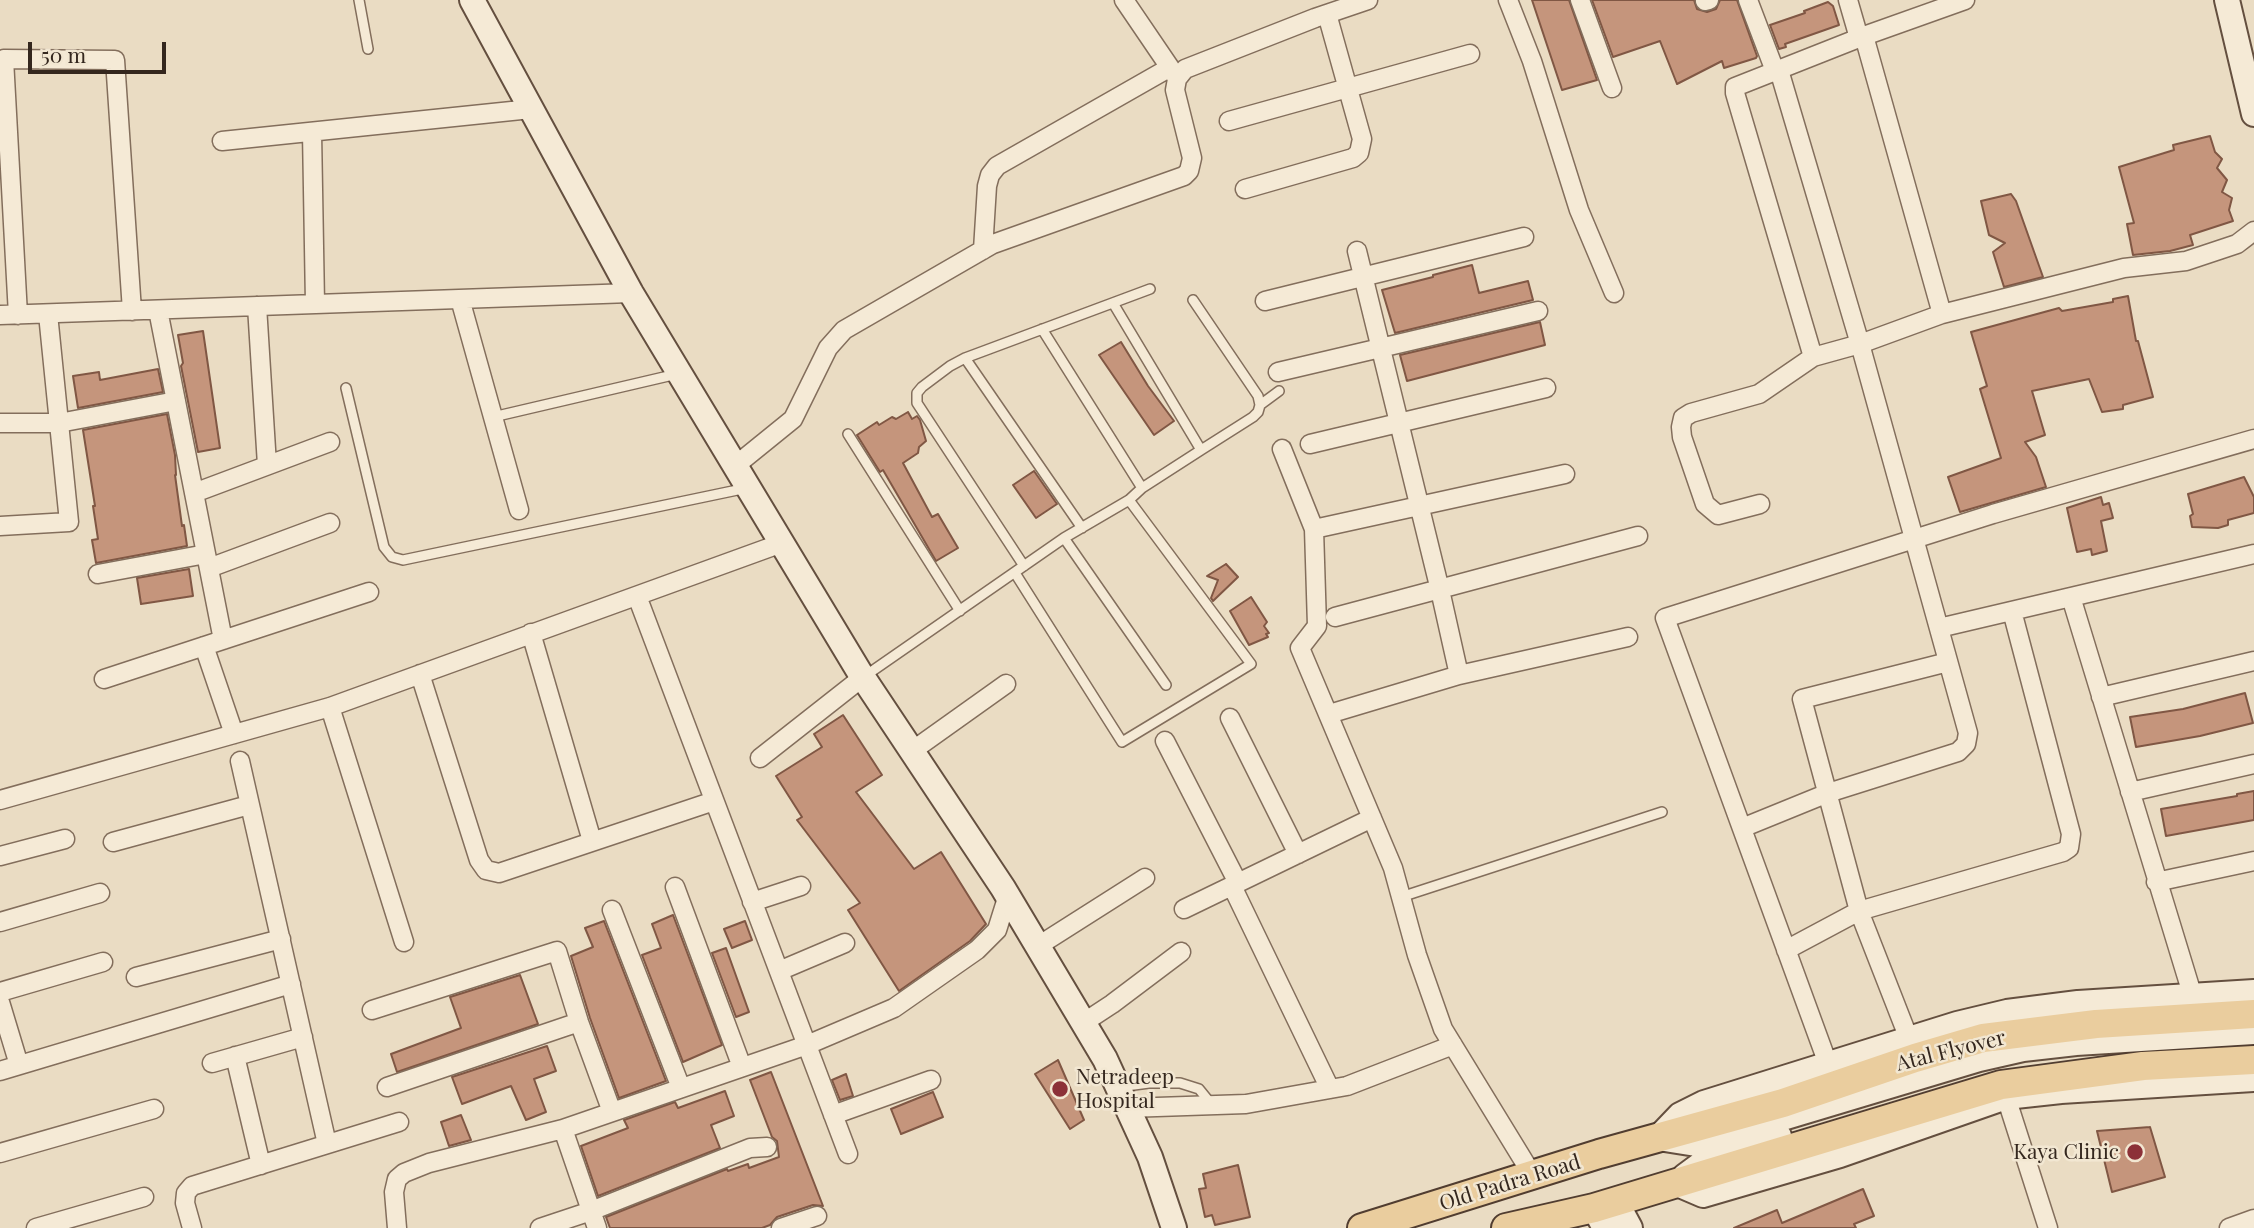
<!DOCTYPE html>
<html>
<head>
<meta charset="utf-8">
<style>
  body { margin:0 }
  #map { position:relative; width:2254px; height:1228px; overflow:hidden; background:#eadcc3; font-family:"Playfair Display",serif }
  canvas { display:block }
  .scale { position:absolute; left:28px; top:42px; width:138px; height:32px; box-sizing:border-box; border:4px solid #34271e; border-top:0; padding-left:9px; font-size:21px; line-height:24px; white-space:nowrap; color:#34271e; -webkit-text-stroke:5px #f2e7d2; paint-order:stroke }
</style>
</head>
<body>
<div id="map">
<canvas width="2254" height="1228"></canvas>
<div class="scale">50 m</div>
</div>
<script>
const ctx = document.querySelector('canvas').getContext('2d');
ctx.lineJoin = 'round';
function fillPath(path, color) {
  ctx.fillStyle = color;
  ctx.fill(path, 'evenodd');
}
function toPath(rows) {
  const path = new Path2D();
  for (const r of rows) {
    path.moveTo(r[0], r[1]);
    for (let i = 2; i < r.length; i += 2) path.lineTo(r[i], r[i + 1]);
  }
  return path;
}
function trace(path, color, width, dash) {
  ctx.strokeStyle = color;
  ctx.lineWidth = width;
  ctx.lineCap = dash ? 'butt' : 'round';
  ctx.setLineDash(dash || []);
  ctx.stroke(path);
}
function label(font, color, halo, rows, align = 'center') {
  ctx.font = font + ' "Playfair Display",serif';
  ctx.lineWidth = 5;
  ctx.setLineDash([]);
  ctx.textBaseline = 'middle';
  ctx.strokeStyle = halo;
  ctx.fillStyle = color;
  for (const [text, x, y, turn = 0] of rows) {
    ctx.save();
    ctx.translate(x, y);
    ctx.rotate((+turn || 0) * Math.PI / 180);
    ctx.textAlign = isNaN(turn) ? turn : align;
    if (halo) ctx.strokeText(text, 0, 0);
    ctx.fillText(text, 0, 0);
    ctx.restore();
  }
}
const building = toPath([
  [1532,0,1569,0,1597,80,1562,90,1532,0],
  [1592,0,1694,0,1697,9,1707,12,1716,9,1720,0,1737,0,1757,56,1756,58,1724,68,1722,61,1677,84,1660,41,1613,57,1592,0],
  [1828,2,1833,6,1839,25,1785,44,1786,47,1779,49,1770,25,1805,13,1804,11,1828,2],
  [2210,136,2215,152,2222,159,2217,168,2227,180,2222,192,2232,198,2229,210,2233,221,2190,235,2193,245,2170,251,2133,255,2127,224,2134,223,2119,167,2174,150,2173,145,2210,136],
  [2011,194,2016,201,2043,277,2004,287,1993,252,2005,243,1989,235,1981,201,2011,194],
  [1472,265,1479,293,1528,281,1533,300,1395,333,1382,290,1433,277,1433,275,1472,265],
  [2128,296,2136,341,2138,341,2153,397,2123,405,2123,409,2102,412,2089,379,2032,391,2045,435,2025,442,2036,457,2046,487,1960,512,1948,477,2001,458,1980,389,1987,386,1971,332,2059,308,2062,311,2113,302,2113,299,2128,296],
  [1540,322,1545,345,1407,381,1400,355,1540,322],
  [203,331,220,448,198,452,181,366,183,363,178,335,203,331],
  [1121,342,1148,386,1174,421,1154,435,1099,355,1121,342],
  [158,369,163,392,78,408,73,376,99,372,100,380,158,369],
  [908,412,912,419,917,416,920,420,926,441,919,447,918,453,903,463,932,517,938,514,958,548,936,561,883,470,880,472,857,435,877,422,879,425,892,417,896,419,908,412],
  [167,414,175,455,176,475,175,475,182,526,184,525,187,546,96,563,92,540,98,539,93,506,95,506,83,430,167,414],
  [1034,471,1057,504,1036,518,1013,485,1034,471],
  [2244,477,2254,497,2254,513,2228,520,2228,525,2218,528,2192,527,2190,516,2193,514,2188,494,2244,477],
  [2101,497,2103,505,2109,503,2113,518,2101,521,2107,551,2092,555,2091,549,2077,552,2067,508,2101,497],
  [1226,564,1238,577,1213,601,1211,598,1218,580,1207,576,1226,564],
  [189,569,193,596,141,604,137,578,189,569],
  [1251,597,1267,622,1264,626,1269,633,1266,634,1268,637,1249,645,1230,611,1251,597],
  [2245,693,2253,723,2200,736,2136,747,2130,717,2183,709,2245,693],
  [843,715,882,775,856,792,914,869,941,852,986,924,970,941,899,991,848,910,860,903,797,820,802,817,776,776,822,747,814,734,843,715],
  [2254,791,2254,820,2166,836,2161,809,2237,796,2237,794,2254,791],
  [673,915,722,1045,683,1062,642,955,661,948,652,924,673,915],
  [604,921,666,1081,619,1098,590,1018,571,956,593,947,585,928,604,921],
  [745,921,752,940,732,948,724,929,745,921],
  [726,948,749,1012,736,1017,712,953,726,948],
  [520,975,538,1024,397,1072,391,1054,461,1028,450,997,520,975],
  [547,1046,556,1071,534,1079,546,1112,526,1120,511,1086,462,1104,452,1077,547,1046],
  [1058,1060,1084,1120,1070,1129,1035,1074,1058,1060],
  [771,1072,823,1206,813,1205,777,1217,770,1225,762,1228,610,1228,606,1217,727,1169,728,1171,748,1164,749,1168,779,1157,777,1141,772,1137,750,1080,771,1072],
  [846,1074,853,1096,840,1100,832,1080,846,1074],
  [725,1091,734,1116,711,1125,720,1148,598,1196,581,1146,628,1128,624,1120,675,1102,678,1108,725,1091],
  [933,1092,943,1117,901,1134,891,1109,933,1092],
  [461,1115,471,1140,449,1146,441,1122,461,1115],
  [2150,1127,2165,1177,2112,1192,2097,1131,2150,1127],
  [1238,1165,1250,1217,1215,1225,1212,1215,1205,1217,1199,1189,1206,1188,1203,1174,1238,1165],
  [1863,1189,1874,1216,1854,1224,1856,1228,1734,1228,1777,1210,1782,1223,1863,1189]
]);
fillPath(building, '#c5957c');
trace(building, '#805744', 2);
const lane = toPath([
  [359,0,368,49],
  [1193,300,1258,396,1260,405,1258,412,1253,417,1201,450],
  [1042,329,1142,488],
  [965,358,1082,528],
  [346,388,384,547,392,557,403,560,747,488],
  [1260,405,1279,391],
  [493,417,677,374],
  [848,434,960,611],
  [1064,538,1166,685],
  [1024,566,917,403,917,393,922,387,950,366,965,358,1150,289],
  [1015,573,1122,742,1251,664,1129,500],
  [865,676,1064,538,1129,500,1142,488,1201,450,1113,303],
  [1401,897,1662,812],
  [1119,1087,1149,1083,1180,1083,1199,1089,1212,1105]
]);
const street = toPath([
  [1124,0,1175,75],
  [1508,0,1532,61,1579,210,1614,293],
  [1580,0,1612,88],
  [1748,0,1775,71],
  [1848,0,1859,38],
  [1965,0,1864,36,1735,87,1735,93,1813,357,1860,344,1942,314,2124,268,2186,261,2237,244,2254,231],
  [1705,1,1709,0],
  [1864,36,1942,314],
  [1229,121,1470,54],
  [312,132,315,304],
  [222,141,531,109],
  [1245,189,1353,158,1359,153,1362,139,1327,14],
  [983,250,987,186,990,175,997,166,1169,68],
  [460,299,519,510],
  [1265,301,1524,237],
  [257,306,267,465],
  [158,310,223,640],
  [0,315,631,293],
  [18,315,4,59,115,60,132,311],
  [1278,372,1538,311],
  [0,423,59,423,176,401],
  [1310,444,1546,388],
  [1282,449,1314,529,1317,626,1300,648,1393,868,1417,955,1443,1029,1533,1176],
  [735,466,793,419,828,348,844,330,993,244,1184,176,1189,171,1192,158,1175,90,1177,79,1185,69,1315,18,1368,0],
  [194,493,330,442],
  [1760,504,1718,515,1705,504,1682,437,1681,427,1683,418,1691,413,1759,394,1813,357],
  [0,526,69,522,48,314],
  [1314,529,1565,474],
  [209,568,330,523],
  [98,574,206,554],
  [637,596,848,1154],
  [1335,617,1638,536],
  [1939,628,2071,597],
  [531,633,592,841],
  [204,646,234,734],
  [420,674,479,860,486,870,499,873,714,801],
  [1459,675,1628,637],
  [104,679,369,592],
  [2101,697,2254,661],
  [330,707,404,942],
  [1329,714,1459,675,1440,590,1357,251],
  [1230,718,1298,854],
  [1165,741,1238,883],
  [912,751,1006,684],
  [760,758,863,677],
  [240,761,327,1144],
  [2130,792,2254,764],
  [0,800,330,707,782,543],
  [1742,828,1828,793,1958,752,1966,744,1968,733,1860,344,1779,70],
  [113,842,249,805],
  [0,856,65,839],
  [2156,882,2254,861],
  [1232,886,1330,1089],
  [675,887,742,1067],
  [752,902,801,886],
  [1184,909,1372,818],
  [612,910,681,1088],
  [0,922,100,893],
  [1038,946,1145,878],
  [1786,950,1859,911,2063,852,2069,848,2071,834,2012,611],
  [779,971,845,943],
  [136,977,281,939],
  [0,992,103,962],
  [2193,997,2071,597,2254,554],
  [0,1002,19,1065],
  [372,1010,557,951,579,1022,612,1112],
  [1083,1023,1112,1004,1181,952],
  [1909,1039,1859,911,1802,699,1948,662],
  [235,1056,261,1165],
  [212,1063,303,1037],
  [1828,1064,1665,618,1993,514,2254,439],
  [0,1071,291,984],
  [387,1087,579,1022],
  [2006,1097,2048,1228],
  [1127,1108,1246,1104,1330,1089,1347,1086,1453,1045],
  [833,1115,931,1080],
  [0,1153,154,1109],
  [36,1228,144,1197],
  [192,1228,185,1203,186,1193,192,1186,399,1122],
  [397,1228,394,1192,397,1179,404,1173,429,1163,563,1129],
  [540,1228,591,1211,750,1148,767,1147],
  [597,1228,563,1129,807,1045,894,1008,977,950,997,930,1008,895],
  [781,1228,817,1216],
  [2229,1228,2254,1219]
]);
const secondary = toPath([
  [472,0,631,293,860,673,1003,888,1105,1059,1150,1157,1174,1228],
  [2227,0,2254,114],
  [1658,1138,1680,1115,1704,1103,1957,1024,2007,1012,2078,1003,2254,992],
  [1658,1138,1696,1144,1979,1059,2023,1049,2076,1043,2254,1032],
  [1685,1176,1708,1159,1779,1136],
  [1675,1183,1703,1195,1840,1155,2006,1097,2061,1091,2254,1079],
  [1616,1202,1630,1228],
  [1594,1208,1605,1228]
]);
const primary = toPath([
  [1362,1228,1599,1154,1783,1103,1915,1058,1983,1038,2096,1024,2254,1014],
  [1506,1228,1594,1208,2001,1085,2143,1066,2254,1060]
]);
trace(lane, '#836e5c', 12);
trace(street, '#836e5c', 21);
trace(secondary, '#644f3f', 28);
trace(primary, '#513d30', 32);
trace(lane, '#f5ead6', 9);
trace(street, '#f5ead6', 18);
trace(secondary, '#f5ead6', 24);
trace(primary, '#eacd9e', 28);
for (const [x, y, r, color] of [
  [1060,1089,9,"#8c3138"],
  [2135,1152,9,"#8c3138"]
]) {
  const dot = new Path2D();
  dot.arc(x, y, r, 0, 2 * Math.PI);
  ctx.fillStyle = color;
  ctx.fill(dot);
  trace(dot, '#f2e7d2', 2.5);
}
label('21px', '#34271e', '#f2e7d2', [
  ["Atal Flyover",1951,1051,-14],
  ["Old Padra Road",1510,1183,-17]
]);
label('21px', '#34271e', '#f2e7d2', [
  ["Netradeep",1076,1077],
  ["Hospital",1076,1101],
  ["Kaya Clinic",2119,1152,"right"]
], 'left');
</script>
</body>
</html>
